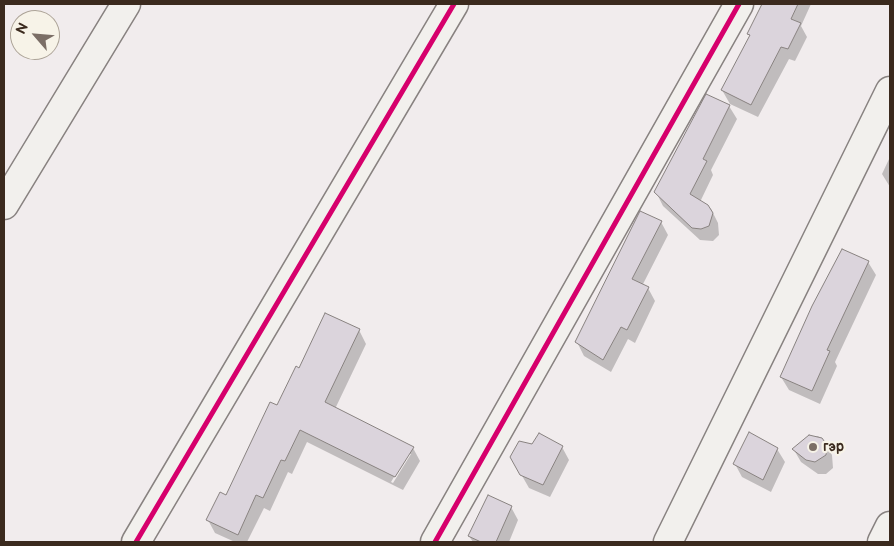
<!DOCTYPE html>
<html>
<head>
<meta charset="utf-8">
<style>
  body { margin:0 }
  #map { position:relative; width:894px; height:546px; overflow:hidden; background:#f1eced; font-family:"Balsamiq Sans",sans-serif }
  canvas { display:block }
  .frame { position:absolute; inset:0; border:5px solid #3b2a1e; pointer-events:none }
  .north { position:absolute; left:10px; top:10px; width:50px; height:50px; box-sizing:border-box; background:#f7f3e8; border:1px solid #aca397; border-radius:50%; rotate:297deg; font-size:14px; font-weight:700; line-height:20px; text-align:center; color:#3b2a1e }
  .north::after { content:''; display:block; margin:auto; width:18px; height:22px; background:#7b6e66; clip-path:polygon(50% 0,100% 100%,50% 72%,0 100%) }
</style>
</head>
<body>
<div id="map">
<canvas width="894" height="546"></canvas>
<div class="frame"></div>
<div class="north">N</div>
</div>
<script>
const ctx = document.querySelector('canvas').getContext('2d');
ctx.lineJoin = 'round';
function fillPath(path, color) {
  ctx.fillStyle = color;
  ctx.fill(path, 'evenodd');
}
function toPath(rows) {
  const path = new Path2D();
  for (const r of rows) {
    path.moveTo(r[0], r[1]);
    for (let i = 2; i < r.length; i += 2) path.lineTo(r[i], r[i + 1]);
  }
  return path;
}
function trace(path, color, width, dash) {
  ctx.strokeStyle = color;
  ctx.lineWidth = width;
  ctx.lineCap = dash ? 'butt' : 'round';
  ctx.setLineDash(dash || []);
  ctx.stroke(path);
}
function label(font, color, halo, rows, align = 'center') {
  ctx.font = font + ' "Balsamiq Sans",sans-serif';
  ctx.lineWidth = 4.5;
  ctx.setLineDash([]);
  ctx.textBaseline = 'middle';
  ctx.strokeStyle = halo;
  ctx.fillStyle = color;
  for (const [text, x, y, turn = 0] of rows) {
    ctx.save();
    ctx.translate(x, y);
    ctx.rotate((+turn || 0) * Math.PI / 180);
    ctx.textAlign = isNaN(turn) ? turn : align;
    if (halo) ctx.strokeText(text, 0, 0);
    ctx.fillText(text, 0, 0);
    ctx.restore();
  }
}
fillPath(toPath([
  [763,4,811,4,801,26,807,37,795,61,789,59,758,117,730,104,722,90,751,38,749,34],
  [729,106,737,119,711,170,713,175,700,202,711,209,718,223,719,235,713,241,700,240,663,206,656,192],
  [890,157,890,187,882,174],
  [661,222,668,235,642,286,648,288,655,301,635,343,628,339,611,372,584,356,577,342],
  [868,262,876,275,835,362,837,366,820,404,789,390,781,377],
  [359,330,366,344,335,409,413,448,420,461,403,490,307,442,292,474,288,472,270,511,264,508,247,542,235,542,215,533,208,520,226,496,300,370],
  [408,454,411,454,393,483,391,482],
  [818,436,824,442,832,455,833,468,826,474,818,474,801,462,794,450,806,438],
  [532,446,562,447,569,460,550,497,529,488,521,474],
  [777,449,785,462,771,492,742,477,735,464],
  [511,507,518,520,509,542,473,542,469,536]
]), '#0003');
const building = toPath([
  [762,4,798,4,791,19,801,23,788,49,781,47,751,105,721,90,750,35,747,34,762,4],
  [706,94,730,105,703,159,707,161,690,194,708,205,713,213,709,226,701,229,692,228,654,192,706,94],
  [640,211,662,221,632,279,649,287,627,330,621,327,603,360,575,342,640,211],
  [842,249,869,261,827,350,830,351,812,391,780,377,812,306,842,249],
  [325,313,360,329,325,402,414,447,395,477,300,430,285,461,281,460,263,498,256,495,238,535,206,520,220,492,226,495,270,402,277,405,296,366,299,368,325,313],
  [749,432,778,448,763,480,733,464,749,432],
  [539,433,563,446,543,485,520,475,510,457,519,441,532,444,539,433],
  [809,435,822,438,827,445,826,455,815,462,806,460,792,449,809,435],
  [488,495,512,506,496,542,481,542,468,536,488,495]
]);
fillPath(building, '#dbd4dc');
trace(building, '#888280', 1);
const minor = toPath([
  [4,205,126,4],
  [136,542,454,4],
  [435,542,739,4],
  [668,542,890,91],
  [882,542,890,526]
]);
trace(minor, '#888280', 31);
trace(minor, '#f2f0ed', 28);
trace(toPath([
  [136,542,454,4],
  [435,542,739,4]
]), '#d6006c', 5);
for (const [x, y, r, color] of [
  [813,447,5,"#7b6e66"]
]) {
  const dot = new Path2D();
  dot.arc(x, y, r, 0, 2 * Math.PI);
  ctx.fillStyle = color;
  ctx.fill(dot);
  trace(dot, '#f7f3e8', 2);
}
label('bold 14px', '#3b2a1e', '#f7f3e8', [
  ["гэр",823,447]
], 'left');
</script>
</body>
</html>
